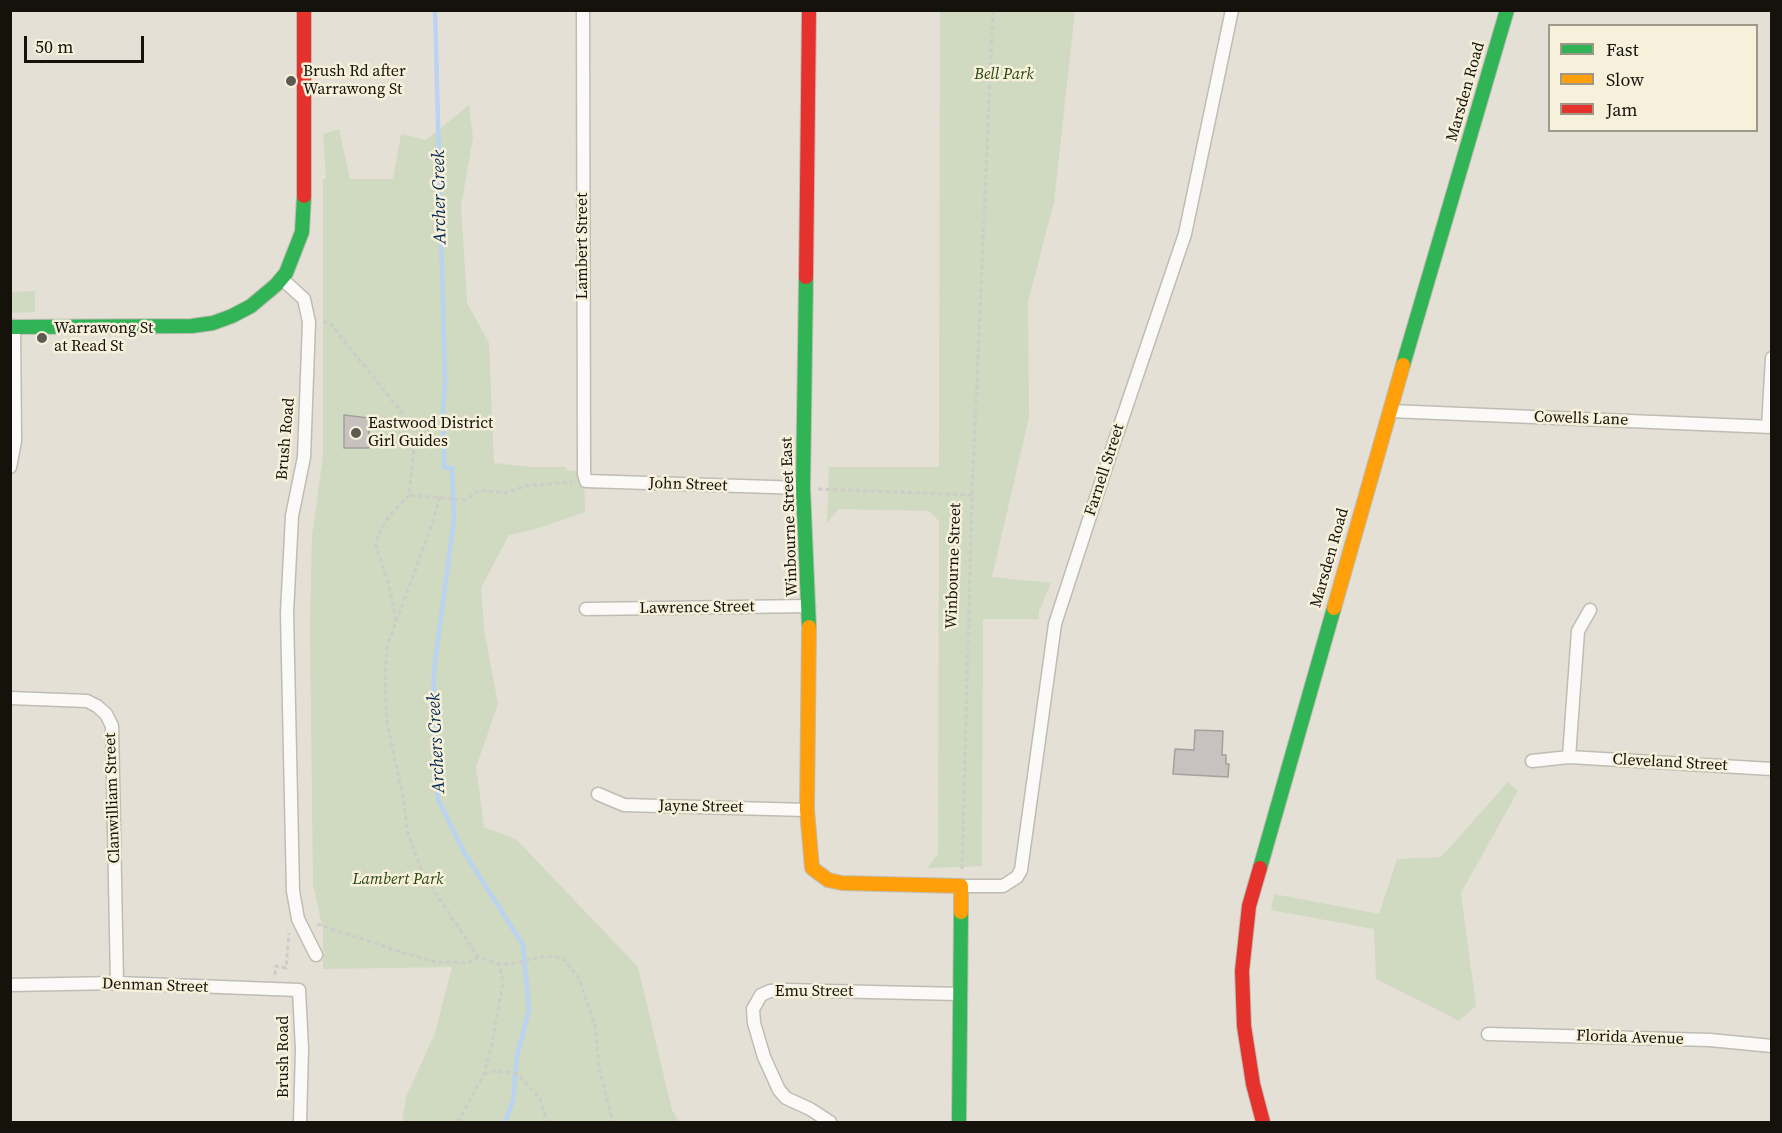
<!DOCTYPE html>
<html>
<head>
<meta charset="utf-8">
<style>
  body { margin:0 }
  #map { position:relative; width:1782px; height:1133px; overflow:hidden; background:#e4e0d5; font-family:"Source Serif 4",serif }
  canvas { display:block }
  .frame { position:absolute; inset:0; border:12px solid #15120b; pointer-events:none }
  .legend { position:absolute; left:1548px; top:24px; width:210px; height:108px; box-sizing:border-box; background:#f7f1dc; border:2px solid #9d9888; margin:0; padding:8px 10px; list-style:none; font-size:18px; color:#15120b }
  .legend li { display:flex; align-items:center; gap:12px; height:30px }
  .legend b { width:30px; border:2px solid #9d9888 }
  .scale { position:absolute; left:24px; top:36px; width:120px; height:27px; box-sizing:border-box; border:3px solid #15120b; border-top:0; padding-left:8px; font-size:18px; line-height:21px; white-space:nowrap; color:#15120b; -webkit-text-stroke:4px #f7f1dc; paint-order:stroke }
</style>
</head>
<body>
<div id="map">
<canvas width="1782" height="1133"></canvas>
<div class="frame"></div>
<ul class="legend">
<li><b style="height:8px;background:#30b455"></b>Fast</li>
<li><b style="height:8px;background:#ff9f0a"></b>Slow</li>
<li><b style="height:8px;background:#e5322d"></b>Jam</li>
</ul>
<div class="scale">50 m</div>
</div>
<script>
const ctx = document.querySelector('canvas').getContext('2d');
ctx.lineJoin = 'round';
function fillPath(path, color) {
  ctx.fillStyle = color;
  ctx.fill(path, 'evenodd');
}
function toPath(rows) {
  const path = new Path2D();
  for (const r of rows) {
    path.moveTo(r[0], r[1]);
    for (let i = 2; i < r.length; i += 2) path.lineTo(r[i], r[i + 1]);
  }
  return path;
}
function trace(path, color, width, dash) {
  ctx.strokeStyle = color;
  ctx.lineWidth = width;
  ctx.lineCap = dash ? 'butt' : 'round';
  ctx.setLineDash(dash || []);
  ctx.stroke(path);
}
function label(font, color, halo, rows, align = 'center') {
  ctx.font = font + ' "Source Serif 4",serif';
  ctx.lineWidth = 5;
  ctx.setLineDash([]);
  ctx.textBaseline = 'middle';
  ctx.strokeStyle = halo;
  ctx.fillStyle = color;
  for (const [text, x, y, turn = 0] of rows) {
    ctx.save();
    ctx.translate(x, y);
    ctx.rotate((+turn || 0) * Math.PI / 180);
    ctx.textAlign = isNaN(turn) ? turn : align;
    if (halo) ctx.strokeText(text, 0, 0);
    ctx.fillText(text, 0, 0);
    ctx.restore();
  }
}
fillPath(toPath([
  [940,11,1075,11,1054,202,1028,302,1029,417,992,577,1051,583,1039,611,1039,619,983,619,982,866,927,868,938,854,939,521,929,511,839,509,827,523,829,467,939,467],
  [469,105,473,138,461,206,467,303,489,343,494,463,530,467,566,467,566,470,584,472,585,512,536,529,509,535,481,588,484,629,498,704,476,767,484,827,517,840,638,967,672,1110,679,1122,402,1122,406,1097,435,1033,452,967,323,969,323,930,313,884,310,628,312,536,323,456,323,179,326,179,323,134,339,129,350,179,393,179,401,134,426,140],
  [35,291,35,312,11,313,11,292],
  [1508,782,1518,791,1461,893,1476,1006,1459,1021,1376,979,1374,929,1271,910,1274,894,1379,914,1397,859,1441,857]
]), '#cfdac0');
trace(toPath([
  [435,10,445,383,443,408,444,467,452,468,454,519,434,669,433,729,438,799,464,852,523,945,529,1010,517,1056,513,1101,505,1122]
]), '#bad3f0', 4.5);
const building = toPath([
  [344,415,369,418,369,448,344,448,344,415],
  [1195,730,1223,731,1222,755,1226,755,1226,764,1229,764,1228,777,1173,774,1175,749,1194,750,1195,730]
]);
fillPath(building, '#c7c2c0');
trace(building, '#a4a09d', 1.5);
const street = toPath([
  [583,10,584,474,586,481,803,488],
  [282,279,304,299,309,322,304,457,292,516,287,613,293,891,298,919,316,955],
  [1390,411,1772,427],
  [1768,427,1772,358],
  [10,467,15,441,14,326],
  [586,609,809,606],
  [1590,610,1578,631,1569,757,1772,769],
  [10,698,87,701,97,706,106,714,112,726,117,983],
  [1532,761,1569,757],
  [598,794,624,805,807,810],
  [961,886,1003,886,1017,877,1021,870,1055,624,1111,452,1185,234,1232,10],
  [10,985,117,983,299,990,302,1049,300,1122],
  [1488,1034,1710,1040,1772,1046],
  [830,1122,810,1109,786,1098,779,1090,764,1057,754,1023,753,1009,761,995,770,991,783,990,959,994]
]);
const fast = toPath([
  [806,277,803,488,809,627],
  [10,327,192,326,213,323,232,316,251,306,276,285,286,273,302,232,304,196],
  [1403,365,1507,10],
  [1260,868,1334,608],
  [959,1122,961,912]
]);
const slow = toPath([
  [1334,608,1403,365],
  [809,627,807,810,812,868,828,880,842,883,961,886,961,912]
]);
const jam = toPath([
  [304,10,304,196],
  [806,277,809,10],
  [1260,868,1249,906,1242,971,1244,1026,1253,1084,1263,1122]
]);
trace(street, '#bfbcb3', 15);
trace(fast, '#bfbcb3', 16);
trace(slow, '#bfbcb3', 16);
trace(jam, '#bfbcb3', 16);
trace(toPath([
  [323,322,329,322,416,430,409,495,389,516,378,534,376,547,389,585,396,621],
  [818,489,972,495],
  [410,495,466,500,479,490,504,493,526,486,572,482],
  [440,497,429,533,387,646,385,680,387,723,404,802,407,831,423,874,478,957,499,964,512,964,544,956,563,958,579,978,595,1026,599,1067,613,1122],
  [962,869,972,495,993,10],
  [317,924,407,954,436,962,468,963,478,957],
  [275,975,276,966,286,968,289,933],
  [484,1074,494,1071,517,1073,540,1099,547,1122],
  [458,1122,484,1074,492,1044,503,982,499,964]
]), '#ceccc9', 3, [4.5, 3]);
trace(street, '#fbfaf9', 12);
trace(fast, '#30b455', 14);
trace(slow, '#ff9f0a', 14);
trace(jam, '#e5322d', 14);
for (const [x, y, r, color] of [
  [291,81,6,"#5d5a52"],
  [42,338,6,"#5d5a52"],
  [356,433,6,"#5d5a52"]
]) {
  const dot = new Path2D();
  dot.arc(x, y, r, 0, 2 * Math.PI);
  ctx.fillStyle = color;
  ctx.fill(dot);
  trace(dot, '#f7f1dc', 2);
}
label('16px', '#15120b', '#f7f1dc', [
  ["Brush Rd after",303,72],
  ["Warrawong St",303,90],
  ["Warrawong St",54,329],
  ["at Read St",54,347],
  ["Eastwood District",368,424],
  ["Girl Guides",368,442]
], 'left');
label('italic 16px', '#27440e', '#f7f1dc', [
  ["Bell Park",1004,75],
  ["Lambert Park",398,880]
]);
label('16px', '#15120b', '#f7f1dc', [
  ["Marsden Road",1466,92,-74],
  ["Lambert Street",583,246,-90],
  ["Cowells Lane",1581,419,2],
  ["Brush Road",286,439,-85],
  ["Farnell Street",1105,470,-72],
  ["John Street",688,485,2],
  ["Winbourne Street East",790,517,-92],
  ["Marsden Road",1330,558,-74],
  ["Winbourne Street",954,566,-88],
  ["Lawrence Street",697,608,-1],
  ["Cleveland Street",1670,763,3],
  ["Clanwilliam Street",113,798,-92],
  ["Jayne Street",701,807,1],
  ["Denman Street",155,986,2],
  ["Emu Street",814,992],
  ["Florida Avenue",1630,1038,2],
  ["Brush Road",284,1057,-90]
]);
label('italic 18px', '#042953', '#f7f1dc', [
  ["Archer Creek",440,197,-91],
  ["Archers Creek",437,743,-93]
]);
</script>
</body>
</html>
